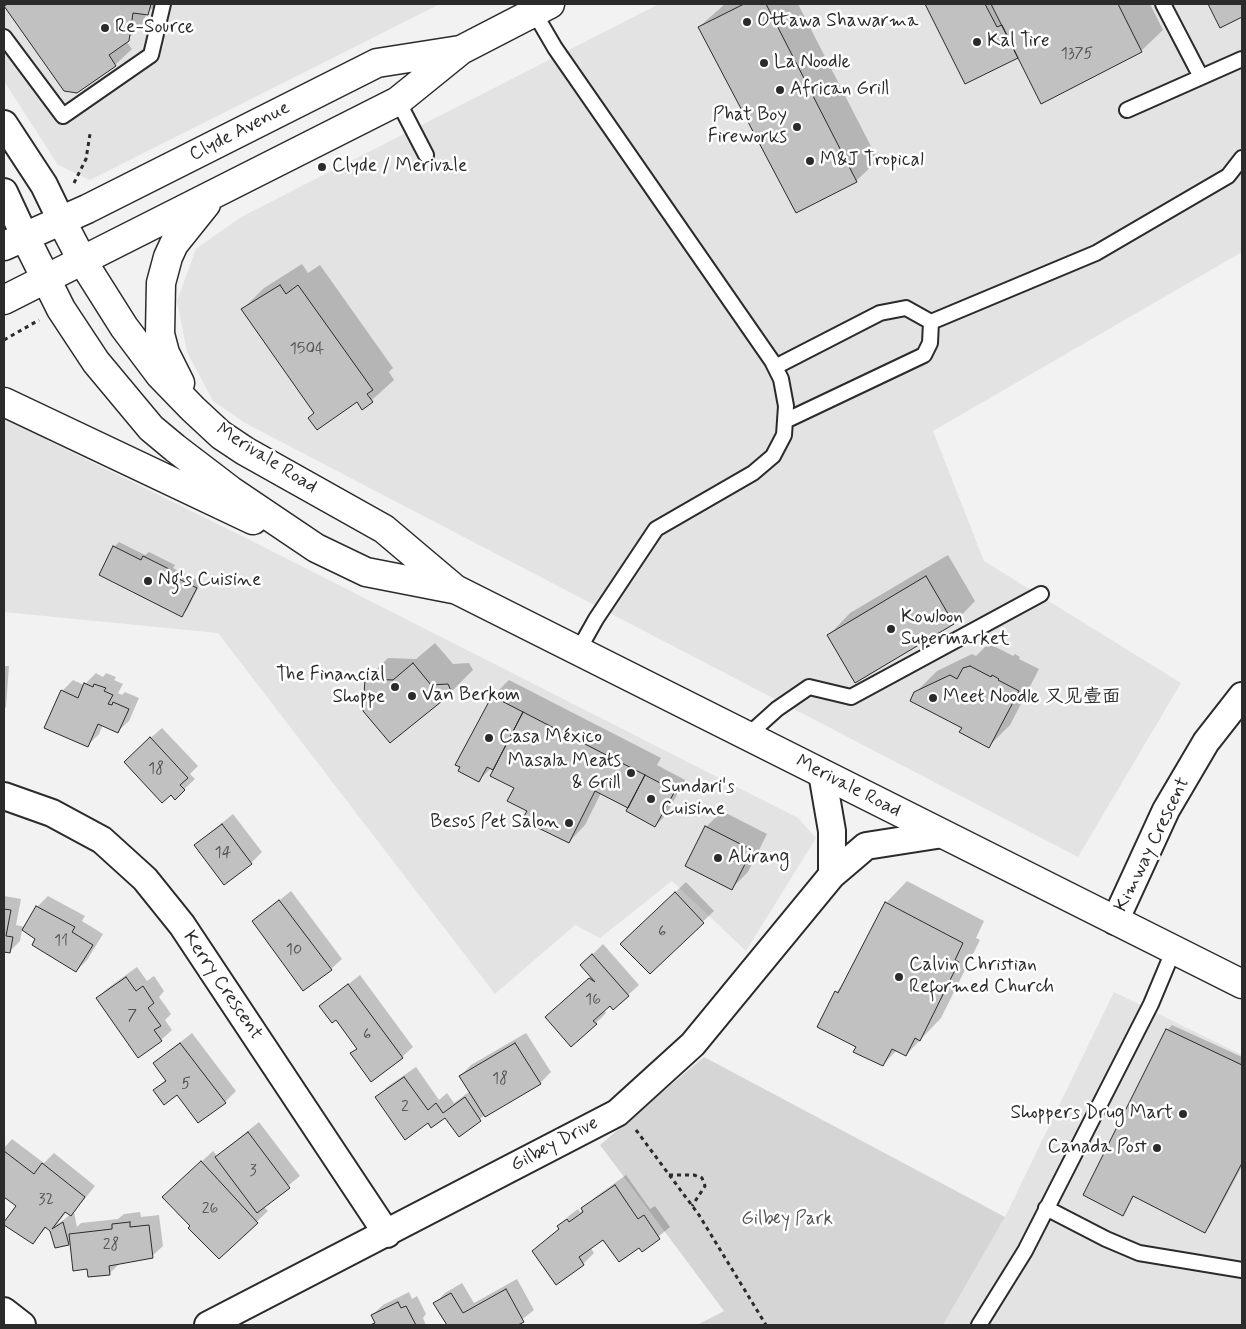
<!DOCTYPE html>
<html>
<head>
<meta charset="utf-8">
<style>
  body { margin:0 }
  #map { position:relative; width:1246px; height:1329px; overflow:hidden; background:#f2f2f2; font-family:Mynerve,sans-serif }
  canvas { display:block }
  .frame { position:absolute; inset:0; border:5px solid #2b2b2b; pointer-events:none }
</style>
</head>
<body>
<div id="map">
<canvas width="1246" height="1329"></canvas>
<div class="frame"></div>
</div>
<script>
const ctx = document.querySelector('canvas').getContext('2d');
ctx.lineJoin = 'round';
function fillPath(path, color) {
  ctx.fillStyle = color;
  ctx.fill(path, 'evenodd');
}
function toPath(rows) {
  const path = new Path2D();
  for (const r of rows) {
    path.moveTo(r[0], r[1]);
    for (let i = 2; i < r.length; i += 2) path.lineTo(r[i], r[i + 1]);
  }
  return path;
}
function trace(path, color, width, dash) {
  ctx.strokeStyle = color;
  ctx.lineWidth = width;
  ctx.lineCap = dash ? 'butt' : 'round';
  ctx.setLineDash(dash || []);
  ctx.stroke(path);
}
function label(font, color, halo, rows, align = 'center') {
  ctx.font = font + ' Mynerve,"LXGW WenKai TC",sans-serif';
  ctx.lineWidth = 5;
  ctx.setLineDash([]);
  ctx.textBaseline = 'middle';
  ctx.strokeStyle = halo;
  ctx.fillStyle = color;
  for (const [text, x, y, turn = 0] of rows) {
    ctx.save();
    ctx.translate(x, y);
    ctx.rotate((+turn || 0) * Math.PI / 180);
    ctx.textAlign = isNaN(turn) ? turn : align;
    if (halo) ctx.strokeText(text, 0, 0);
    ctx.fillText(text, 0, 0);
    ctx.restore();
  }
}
fillPath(toPath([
  [4,4,440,4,90,180,58,165,4,81],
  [659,4,1242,4,1242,252,933,431,984,561,1181,683,1078,857,245,423,213,401,187,352,177,301,196,249,241,217],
  [4,419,246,538,798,818,816,838,746,951,672,881,600,938,575,925,495,994,218,633,4,612],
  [1114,992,1242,1055,1242,1325,943,1325,1005,1217]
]), '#e3e3e3');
fillPath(toPath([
  [704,1057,1005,1217,943,1325,697,1325,724,1311,600,1145]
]), '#d5d5d5');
fillPath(toPath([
  [8,4,158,4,146,13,144,23,126,41,132,49,115,65,6,7],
  [725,4,798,4,878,160,856,181,699,27],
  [926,4,1150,4,1163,30,1141,51,1018,56,966,83],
  [302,264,308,273,320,265,393,368,389,372,394,380,363,408,357,400,315,412,242,310,264,288],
  [119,542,145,555,149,552,175,565,173,568,201,582,187,610,182,615,114,547],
  [948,555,975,601,954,623,855,681,829,635,850,613],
  [435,643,453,664,469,663,473,670,451,692,366,680,388,658,416,659],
  [992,645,1013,656,1015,654,1020,657,1019,659,1039,669,1010,725,989,746,915,693,937,671,972,654,976,656,985,647],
  [4,666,9,666,6,707,4,709],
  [96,673,103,677,106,673,116,677,114,680,123,684,118,693,122,695,125,692,139,698,129,721,118,731,103,725,99,734,88,745,62,691,73,680,84,685],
  [509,680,661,758,657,765,685,780,666,815,655,826,629,807,601,793,585,825,569,842,528,810,516,788,495,770,491,768,479,780,493,696],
  [162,728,198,766,190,774,195,779,175,798,136,751],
  [722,811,767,834,748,872,732,888,706,827],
  [233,814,262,852,251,863,195,845],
  [907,881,984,921,976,938,980,940,941,1018,906,1055,897,1050,883,1065,858,1046,836,992,844,984,886,903],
  [686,882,714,911,650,972,633,933],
  [291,891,342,959,331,969,254,921],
  [4,896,21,899,16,925,25,927,37,907,48,896,85,916,82,921,103,934,87,960,76,971,37,938,22,930,20,941,9,952,4,951],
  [603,944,639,985,628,995,604,1010,606,1013,596,1023,558,1006,592,976,582,965],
  [137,967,147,981,154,976,164,991,159,997,171,1014,165,1020,172,1030,161,1040,97,998,108,988],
  [360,975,413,1047,402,1057,352,1053,358,1048,336,1019,321,1006],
  [1172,1025,1242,1057,1242,1166,1210,1226,1205,1231,1134,1196,1123,1214,1167,1030],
  [192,1033,236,1091,225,1102,155,1090,166,1079,154,1063],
  [526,1033,551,1072,540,1083,485,1115,459,1135,446,1116,428,1121,377,1098,387,1087,416,1067,439,1100,447,1093,454,1103,470,1091,460,1076,471,1065],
  [259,1122,300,1176,263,1206,268,1211,219,1257,192,1226,175,1186,213,1151,217,1156],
  [12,1139,44,1163,54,1153,95,1186,74,1212,77,1227,81,1223,118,1219,124,1214,140,1212,141,1217,159,1215,163,1246,152,1256,121,1262,110,1273,89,1276,88,1268,71,1241,68,1244,47,1227,32,1243,4,1224,18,1205,4,1194,4,1148],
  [67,1211,71,1214,58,1224,58,1223],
  [626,1175,650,1209,655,1206,670,1227,642,1250,640,1247,604,1238,590,1247,594,1253,583,1264,556,1283,534,1251,560,1228,559,1226,570,1215,578,1209,580,1212,584,1210,594,1198],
  [517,1279,534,1310,515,1325,448,1325,435,1304,445,1293,462,1283,474,1303],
  [409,1292,412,1299,417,1296,426,1314,423,1318,426,1325,372,1325,375,1322,372,1315,383,1305]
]), '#0003');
const building = toPath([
  [8,4,151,4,148,15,133,13,129,41,109,55,116,66,77,93,64,91,4,6,8,4],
  [744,4,766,4,857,182,796,213,698,27,744,4],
  [925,4,985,4,997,27,1002,25,1018,58,965,84,925,4],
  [991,4,1118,4,1142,52,1041,104,991,4],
  [1208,4,1242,4,1242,17,1220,28,1208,4],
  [280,285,286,294,298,285,373,390,367,394,373,402,362,410,357,402,317,430,308,418,314,413,241,309,280,285],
  [113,546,141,560,143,556,171,570,169,574,197,588,182,617,99,575,113,546],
  [926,576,954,624,855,683,827,635,926,576],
  [413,663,431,685,448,684,452,693,390,743,363,711,365,679,393,680,413,663],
  [970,666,991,677,992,675,999,679,998,680,1019,691,989,748,959,732,962,728,910,701,914,692,950,675,957,679,963,668,970,666],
  [84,683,93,687,94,684,106,688,104,691,113,695,108,704,112,705,113,702,129,709,118,733,98,724,88,747,44,728,61,690,78,698,84,683],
  [492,696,523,712,493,770,487,767,479,782,458,771,460,767,455,765,492,696],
  [523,712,645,775,628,808,595,791,569,843,522,820,527,811,507,801,514,788,490,776,523,712],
  [150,737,188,778,180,785,185,790,175,800,171,795,162,803,124,762,150,737],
  [645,775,675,791,655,827,626,811,645,775],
  [222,824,252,864,224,885,194,845,222,824],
  [705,826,752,850,732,890,685,866,705,826],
  [675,892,704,923,650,974,620,944,675,892],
  [279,900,332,970,303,991,252,921,279,900],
  [885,902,963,943,955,960,959,962,920,1041,915,1038,906,1056,892,1049,883,1066,853,1052,856,1047,817,1027,835,991,838,993,885,902],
  [36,906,75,927,72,932,93,945,76,972,32,945,35,939,22,930,36,906],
  [4,909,11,910,6,936,13,937,10,953,4,952,4,909],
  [592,954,629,996,613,1010,610,1006,593,1021,597,1024,571,1047,545,1017,589,978,595,982,580,965,592,954],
  [126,977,136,991,143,986,154,1003,148,1008,161,1026,154,1030,162,1041,138,1058,96,998,126,977],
  [348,984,403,1058,371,1082,350,1053,357,1049,336,1020,332,1023,319,1006,348,984],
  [1166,1029,1242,1065,1242,1163,1205,1233,1133,1196,1123,1216,1083,1195,1166,1029],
  [180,1043,226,1103,198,1123,177,1095,164,1105,153,1090,166,1081,153,1063,180,1043],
  [515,1043,541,1084,485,1117,459,1076,515,1043],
  [404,1077,428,1110,436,1103,443,1113,465,1097,481,1121,459,1137,445,1118,431,1128,428,1123,405,1140,375,1097,404,1077],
  [248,1132,290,1188,257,1213,215,1157,248,1132],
  [4,1151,34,1174,42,1163,85,1197,71,1216,65,1212,52,1229,63,1222,69,1245,55,1248,50,1231,45,1227,33,1244,4,1225,4,1222,16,1206,4,1197,4,1151],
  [201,1161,258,1223,219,1259,188,1228,190,1226,162,1197,201,1161],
  [615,1185,638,1219,644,1215,660,1239,642,1252,639,1248,619,1262,603,1240,579,1257,584,1265,556,1285,532,1251,559,1229,557,1226,567,1219,569,1222,583,1212,581,1208,615,1185],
  [130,1222,130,1227,149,1225,153,1258,109,1266,110,1275,88,1277,87,1269,73,1271,69,1234,112,1229,112,1224,130,1222],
  [506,1289,524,1322,518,1325,447,1325,433,1303,451,1293,463,1313,506,1289],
  [398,1302,401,1308,406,1306,416,1325,370,1325,375,1323,371,1315,398,1302]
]);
fillPath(building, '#c1c1c1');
trace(building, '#2b2b2b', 1);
const lane = toPath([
  [1163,4,1201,77],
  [534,12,555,48,772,361,781,379,786,406,784,435,773,456,753,473,656,529,596,619,578,651],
  [4,37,63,116,151,55,163,4],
  [398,101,426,155],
  [1127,110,1242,59],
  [775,367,880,313,906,308,931,322,1096,253,1228,176,1242,158],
  [785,421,924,355,930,343,931,322],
  [747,736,777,709,809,687,851,697,1041,594],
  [1046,1208,1106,1239,1139,1253,1242,1270],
  [979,1325,1025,1251,1151,1004,1174,949]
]);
const street = toPath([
  [4,124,44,185,61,220],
  [4,192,25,237],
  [822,773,832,831,832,875],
  [4,796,52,813,102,840,145,879,182,925,387,1234],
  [1115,921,1166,810,1206,742,1242,696],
  [4,1311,22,1325],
  [208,1325,617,1113,693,1044,832,875,866,846,943,834]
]);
const secondary = toPath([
  [61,220,83,262,124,327,160,375,193,409,221,435,245,451,384,529,455,589,1242,984],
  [25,237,61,309,96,362,151,428,175,448,230,490,316,548,366,572,453,589],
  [4,246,87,209,377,63,460,50],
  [4,300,398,101,461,50,550,4],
  [180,383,165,353,160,334,161,283,168,257,174,244,206,204],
  [4,402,253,520]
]);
trace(lane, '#2b2b2b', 18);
trace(street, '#2b2b2b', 30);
trace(secondary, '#2b2b2b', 31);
trace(toPath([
  [74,183,86,159,90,134],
  [4,340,39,320],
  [636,1130,699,1215,766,1325],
  [669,1175,694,1175,702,1178,705,1186,692,1206]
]), '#2b2b2b', 3, [4, 4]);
trace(lane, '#fff', 14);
trace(street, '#fff', 26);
trace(secondary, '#fff', 28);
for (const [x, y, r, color] of [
  [747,22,5,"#2b2b2b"],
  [105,28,5,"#2b2b2b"],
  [977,42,5,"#2b2b2b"],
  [764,63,5,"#2b2b2b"],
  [780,90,5,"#2b2b2b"],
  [797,127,5,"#2b2b2b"],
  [810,161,5,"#2b2b2b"],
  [322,167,5,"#2b2b2b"],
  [148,581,5,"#2b2b2b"],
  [891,629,5,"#2b2b2b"],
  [395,687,5,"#2b2b2b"],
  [412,696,5,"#2b2b2b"],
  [933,698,5,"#2b2b2b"],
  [489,738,5,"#2b2b2b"],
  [631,773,5,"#2b2b2b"],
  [651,799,5,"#2b2b2b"],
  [569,823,5,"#2b2b2b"],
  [718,858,5,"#2b2b2b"],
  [899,977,5,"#2b2b2b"],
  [1183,1114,5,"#2b2b2b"],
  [1157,1148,5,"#2b2b2b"]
]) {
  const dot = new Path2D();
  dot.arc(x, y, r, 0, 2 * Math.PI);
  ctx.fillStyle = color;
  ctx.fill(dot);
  trace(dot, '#fff', 2);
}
label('16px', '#505050', null, [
  ["1375",1077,55],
  ["1504",307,350],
  ["18",156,770],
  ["14",223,854],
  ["6",662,933],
  ["11",61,942],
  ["10",294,951],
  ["16",593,1001],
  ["7",132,1017],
  ["6",367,1036],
  ["18",500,1080],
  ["5",186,1085],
  ["2",405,1108],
  ["3",253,1172],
  ["32",46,1201],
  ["26",210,1210],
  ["28",111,1246]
]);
label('19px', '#2b2b2b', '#fff', [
  ["Ottawa Shawarma",757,22],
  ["Re-Source",115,28],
  ["Kal Tire",987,42],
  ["La Noodle",774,63],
  ["African Grill",790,90],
  ["Phat Boy",787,116,"right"],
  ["Fireworks",787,138,"right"],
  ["M&J Tropical",820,161],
  ["Clyde / Merivale",332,167],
  ["Ng's Cuisine",158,581],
  ["Kowloon",901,618],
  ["Supermarket",901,640],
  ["The Financial",385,676,"right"],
  ["Shoppe",385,698,"right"],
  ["Van Berkom",422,696],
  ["Meet Noodle 又见壹面",943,698],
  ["Casa México",499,738],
  ["Masala Meats",621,762,"right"],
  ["& Grill",621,784,"right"],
  ["Sundari's",661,788],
  ["Cuisine",661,810],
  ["Besos Pet Salon",559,823,"right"],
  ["Alirang",728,858],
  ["Calvin Christian",909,966],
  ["Reformed Church",909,988],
  ["Shoppers Drug Mart",1173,1114,"right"],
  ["Canada Post",1147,1148,"right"]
], 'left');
label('19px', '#2b2b2b', '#fff', [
  ["Clyde Avenue",240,132,-27],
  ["Merivale Road",266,459,32],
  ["Merivale Road",848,787,27],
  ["Kimway Crescent",1153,845,-64],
  ["Kerry Crescent",222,986,56],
  ["Gilbey Drive",555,1145,-28]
]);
label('19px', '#565656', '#fff', [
  ["Gilbey Park",787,1220]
]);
</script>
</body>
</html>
